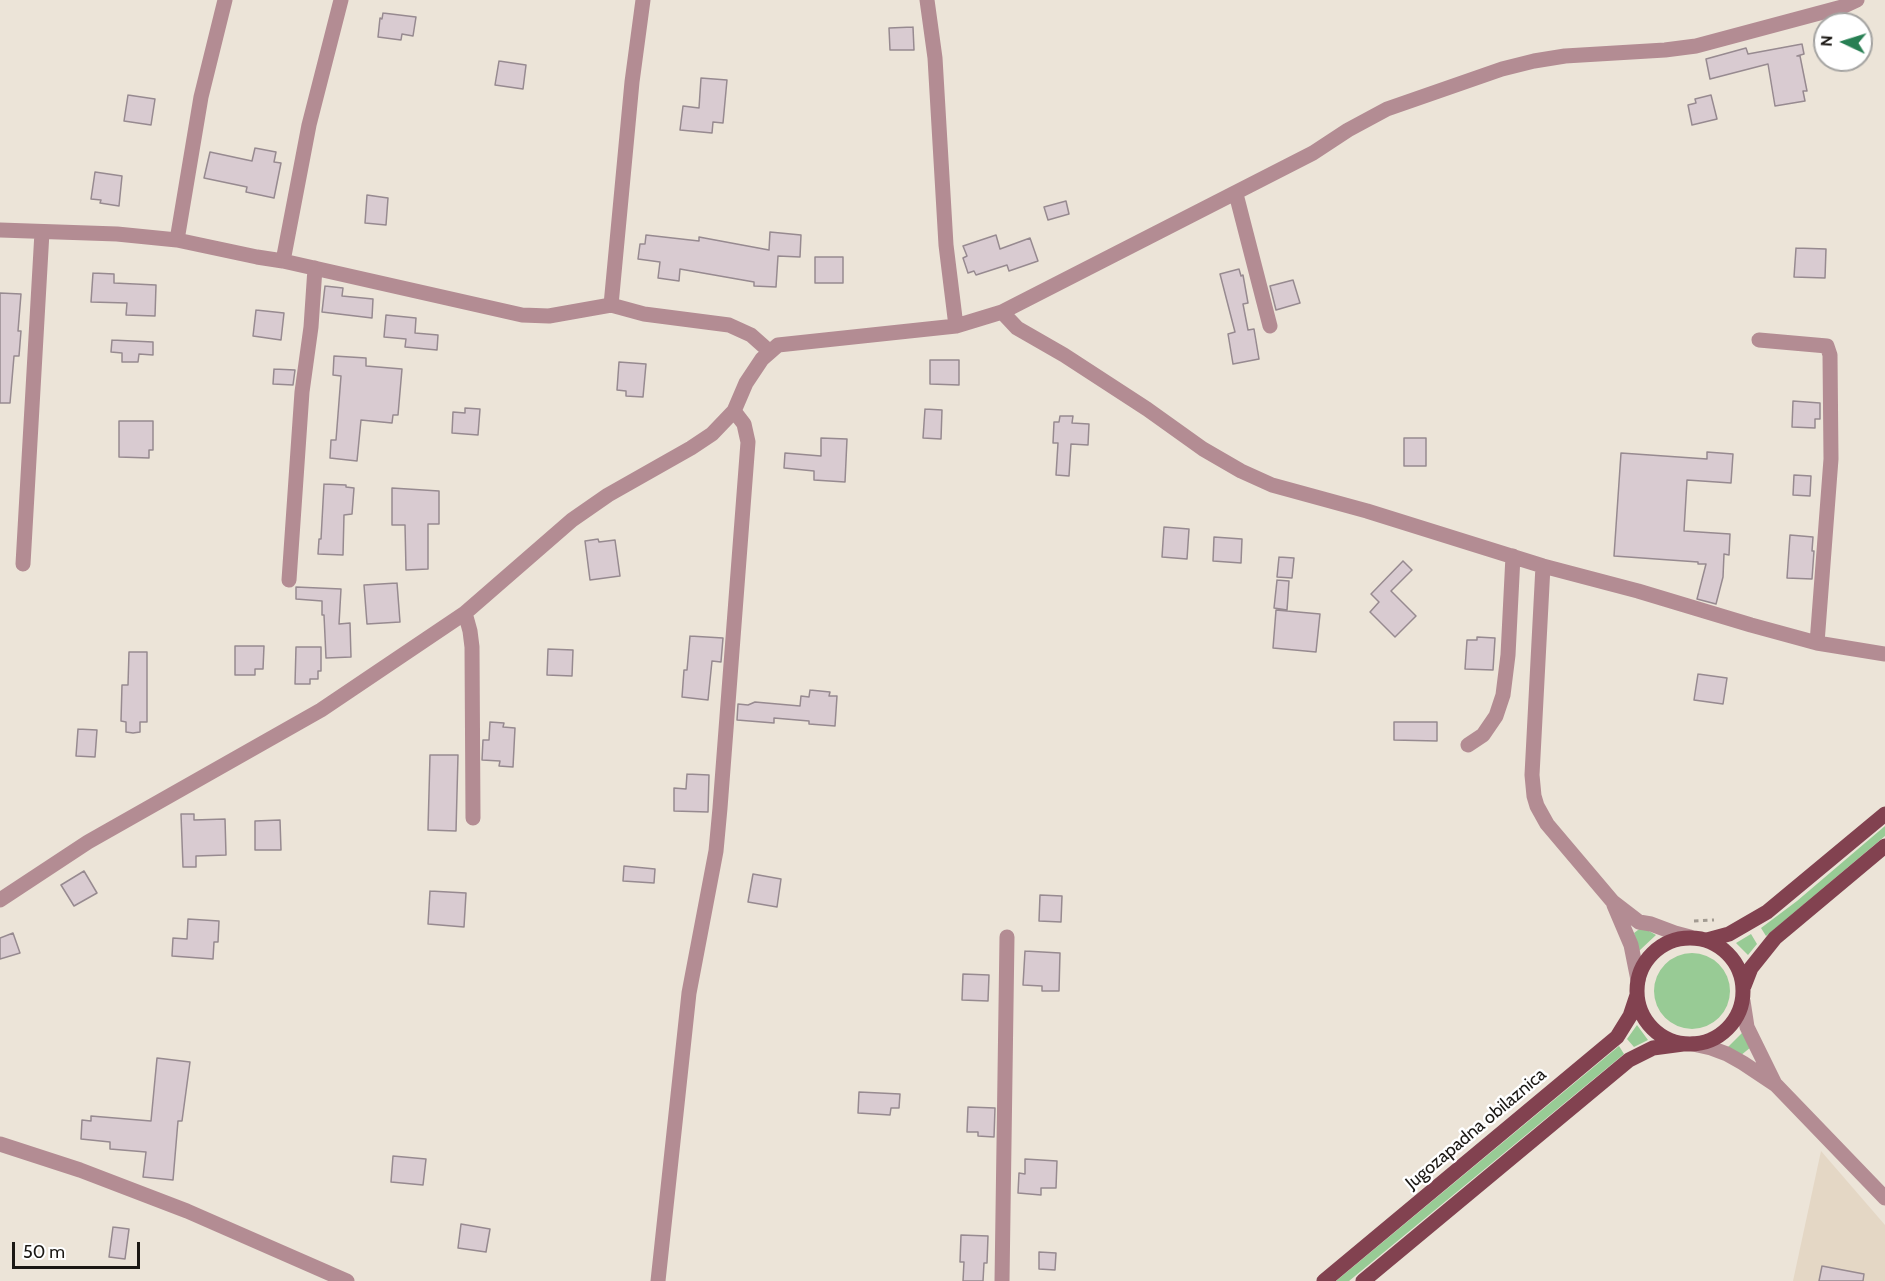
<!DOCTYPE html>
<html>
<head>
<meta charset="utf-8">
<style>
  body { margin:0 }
  #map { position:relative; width:1885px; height:1281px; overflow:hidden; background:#ece4d8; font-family:Cabin,sans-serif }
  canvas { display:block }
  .north { position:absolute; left:1813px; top:12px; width:60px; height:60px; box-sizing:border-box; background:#fff; border:2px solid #a4a3a1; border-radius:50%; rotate:274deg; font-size:16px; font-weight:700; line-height:24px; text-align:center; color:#1b1814 }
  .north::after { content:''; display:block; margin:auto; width:21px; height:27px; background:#277f53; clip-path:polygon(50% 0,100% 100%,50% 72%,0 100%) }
  .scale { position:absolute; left:12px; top:1242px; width:128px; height:27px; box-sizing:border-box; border:3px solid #1b1814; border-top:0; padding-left:8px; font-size:18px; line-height:21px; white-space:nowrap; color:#1b1814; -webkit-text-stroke:4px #fff; paint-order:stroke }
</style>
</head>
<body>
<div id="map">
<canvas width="1885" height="1281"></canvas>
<div class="north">N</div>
<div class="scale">50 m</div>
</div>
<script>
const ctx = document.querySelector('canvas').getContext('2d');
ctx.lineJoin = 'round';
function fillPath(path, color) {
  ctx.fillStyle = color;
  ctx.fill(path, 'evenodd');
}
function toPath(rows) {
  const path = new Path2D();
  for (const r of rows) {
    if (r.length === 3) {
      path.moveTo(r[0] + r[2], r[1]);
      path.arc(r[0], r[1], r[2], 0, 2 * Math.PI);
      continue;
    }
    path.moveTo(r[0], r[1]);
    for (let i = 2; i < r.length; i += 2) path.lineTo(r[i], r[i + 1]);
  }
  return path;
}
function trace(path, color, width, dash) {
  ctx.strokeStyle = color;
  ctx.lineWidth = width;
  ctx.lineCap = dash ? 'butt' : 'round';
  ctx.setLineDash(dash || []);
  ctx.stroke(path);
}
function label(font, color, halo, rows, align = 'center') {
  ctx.font = font + ' Cabin,sans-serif';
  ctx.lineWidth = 5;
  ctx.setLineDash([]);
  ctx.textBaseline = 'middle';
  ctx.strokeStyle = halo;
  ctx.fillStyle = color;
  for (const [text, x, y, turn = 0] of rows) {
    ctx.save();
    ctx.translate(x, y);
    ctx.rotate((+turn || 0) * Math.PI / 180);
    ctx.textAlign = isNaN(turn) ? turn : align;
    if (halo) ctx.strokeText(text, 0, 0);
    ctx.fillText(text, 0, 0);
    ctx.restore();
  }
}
fillPath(toPath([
  [1821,1151,1885,1225,1885,1281,1793,1281]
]), '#e4d7c5');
fillPath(toPath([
  [1885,826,1885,836,1766,936,1761,928,1797,901],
  [1642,927,1656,935,1639,951,1634,933],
  [1751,934,1757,944,1748,955,1736,943],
  [1692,991,38],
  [1637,1025,1648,1040,1634,1047,1627,1039],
  [1743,1032,1751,1047,1740,1056,1727,1048],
  [1619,1046,1624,1054,1349,1281,1336,1281]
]), '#98cb95');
const building = toPath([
  [383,13,416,17,413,36,402,34,401,40,378,37,380,18,382,19,383,13],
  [913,27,914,50,890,50,889,28,913,27],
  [1802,44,1804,54,1797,56,1800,56,1807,91,1803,91,1805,101,1775,106,1768,64,1710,79,1706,59,1746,48,1748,54,1802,44],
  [499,61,526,65,523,89,495,85,499,61],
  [701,78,727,80,723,123,713,122,712,133,680,130,683,106,699,108,701,78],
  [128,95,155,99,151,125,124,121,128,95],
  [1711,95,1717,119,1692,125,1688,105,1696,103,1695,99,1711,95],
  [255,148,276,152,274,162,281,163,274,198,246,192,247,187,204,178,210,152,252,161,255,148],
  [95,172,122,176,119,206,100,203,101,200,91,199,95,172],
  [367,195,388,198,386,225,365,223,367,195],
  [1066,201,1069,214,1048,220,1044,207,1066,201],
  [770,232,801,235,800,257,778,256,776,287,754,286,754,282,680,269,679,281,658,278,660,262,638,259,640,244,645,244,646,235,699,241,699,237,769,250,770,232],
  [996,235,1000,249,1030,238,1038,261,1009,271,1007,265,976,275,974,271,968,273,963,258,967,256,963,246,996,235],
  [1796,248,1826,249,1825,278,1794,277,1796,248],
  [815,257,843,257,843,283,815,283,815,257],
  [1239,269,1241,276,1243,275,1248,303,1243,304,1248,330,1254,329,1259,359,1233,364,1228,334,1235,332,1220,274,1239,269],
  [93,273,114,274,114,283,156,285,155,316,126,315,127,303,91,302,93,273],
  [1293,280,1300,303,1276,310,1270,286,1293,280],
  [325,286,343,288,342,296,373,299,372,318,322,312,325,286],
  [0,293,21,294,18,331,21,331,19,356,14,356,10,403,0,403,0,293],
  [256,310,284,313,281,340,253,336,256,310],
  [386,315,416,318,415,333,438,335,437,350,405,347,406,339,384,337,386,315],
  [112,340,153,342,153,355,139,354,138,362,122,362,122,353,111,352,112,340],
  [334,356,366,358,366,366,402,369,398,415,393,415,392,423,361,420,357,461,330,458,331,440,336,440,341,376,333,375,334,356],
  [930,360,959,360,959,385,930,384,930,360],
  [619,362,646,364,643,397,626,396,626,391,617,390,619,362],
  [274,369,295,370,293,385,273,384,274,369],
  [1793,401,1820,403,1820,419,1815,419,1815,428,1792,427,1793,401],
  [465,408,480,409,478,435,452,433,453,412,465,413,465,408],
  [925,409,942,410,941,439,923,438,925,409],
  [1060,416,1073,416,1072,423,1089,424,1088,445,1071,444,1069,476,1056,475,1058,443,1053,443,1054,422,1059,422,1060,416],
  [119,421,153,421,153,450,149,450,149,458,119,457,119,421],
  [821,438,847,439,845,482,814,480,814,471,784,468,785,453,821,456,821,438],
  [1404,438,1426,438,1426,466,1404,466,1404,438],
  [1707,452,1733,454,1731,483,1687,480,1684,531,1730,534,1729,555,1724,554,1723,577,1716,604,1697,599,1706,564,1698,564,1698,562,1614,556,1621,453,1707,459,1707,452],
  [1794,475,1811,476,1810,496,1793,495,1794,475],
  [324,484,346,485,346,487,354,488,352,514,344,515,343,555,318,554,319,539,321,539,324,484],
  [392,488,439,491,439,524,428,524,428,569,406,570,405,525,392,525,392,488],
  [1164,527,1189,529,1187,559,1162,557,1164,527],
  [1790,535,1813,537,1812,551,1814,551,1812,579,1787,578,1790,535],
  [1214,537,1242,539,1241,563,1213,561,1214,537],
  [598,539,599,542,615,540,620,576,590,580,585,541,598,539],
  [1279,557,1294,558,1292,578,1277,577,1279,557],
  [1403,561,1412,570,1391,591,1416,616,1395,637,1370,612,1379,602,1371,594,1403,561],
  [1277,580,1289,581,1287,610,1274,608,1277,580],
  [397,583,400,622,367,624,364,585,397,583],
  [296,587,341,589,339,624,350,623,351,657,326,658,324,615,322,615,322,601,296,599,296,587],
  [1276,610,1320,614,1316,652,1273,648,1276,610],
  [690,636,723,638,721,662,712,661,708,700,682,697,684,670,687,670,690,636],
  [1477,637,1495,638,1493,670,1465,669,1467,640,1477,640,1477,637],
  [235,646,264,646,263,669,255,669,255,675,235,675,235,646],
  [296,647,321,647,321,671,318,671,318,679,310,679,310,684,295,684,296,647],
  [548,649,573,650,572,676,547,675,548,649],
  [129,652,147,652,147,722,140,722,140,732,133,733,126,732,126,722,121,721,122,685,128,685,129,652],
  [1698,674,1727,678,1723,704,1694,700,1698,674],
  [810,690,830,692,829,696,837,696,835,726,809,724,809,721,774,718,774,723,737,720,738,704,748,705,755,702,800,706,801,696,809,697,810,690],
  [490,722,504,723,503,727,515,728,513,767,499,766,500,761,482,760,483,740,489,740,490,722],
  [1394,722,1437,722,1437,741,1394,740,1394,722],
  [78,729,97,730,95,757,76,756,78,729],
  [430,755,458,755,456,831,428,830,430,755],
  [687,774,709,775,708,812,674,811,674,788,686,789,687,774],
  [181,814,194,814,194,820,225,819,226,855,196,856,196,867,183,867,181,814],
  [280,820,281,850,255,850,255,821,280,820],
  [624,866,655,869,654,883,623,881,624,866],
  [84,871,97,893,74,906,61,885,84,871],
  [753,874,781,879,777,907,748,902,753,874],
  [430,891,466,893,464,927,428,924,430,891],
  [1040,895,1062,896,1061,922,1039,921,1040,895],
  [188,919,219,921,218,942,214,942,213,959,172,956,173,938,187,939,188,919],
  [13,933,20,953,0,959,0,938,13,933],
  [1025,951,1060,953,1059,991,1042,991,1042,986,1023,985,1025,951],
  [963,974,989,975,988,1001,962,1000,963,974],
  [157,1058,190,1062,182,1121,178,1121,173,1180,143,1177,146,1152,110,1149,110,1142,81,1139,82,1120,91,1121,91,1116,151,1121,157,1058],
  [859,1092,900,1094,899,1108,891,1108,890,1115,858,1113,859,1092],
  [968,1107,995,1108,994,1137,978,1136,978,1132,967,1132,968,1107],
  [393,1156,426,1159,423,1185,391,1182,393,1156],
  [1025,1159,1057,1161,1056,1188,1041,1188,1041,1195,1018,1193,1019,1173,1025,1174,1025,1159],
  [461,1224,490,1229,486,1252,458,1248,461,1224],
  [113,1227,129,1229,125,1259,109,1257,113,1227],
  [961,1235,988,1236,987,1263,984,1263,983,1281,963,1281,964,1262,960,1262,961,1235],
  [1039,1252,1056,1253,1055,1270,1039,1269,1039,1252],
  [1822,1266,1864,1274,1863,1281,1819,1281,1822,1266]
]);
fillPath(building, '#d9cbd1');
trace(building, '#978a90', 1.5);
trace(toPath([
  [1694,921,1714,920]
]), '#a29b92', 3, [4.5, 4.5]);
trace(toPath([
  [927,0,935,58,946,245,956,326],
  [1236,194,1270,326],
  [0,230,117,234,177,240,257,257,283,261,522,315,549,316,611,305,644,314,729,325,751,335,769,351],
  [177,240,201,97,225,0],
  [283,261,309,125,341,0],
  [611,305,632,82,643,0],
  [1002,312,1017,328,1064,355,1147,409,1203,449,1241,471,1272,485,1367,511,1543,566,1638,591,1751,625,1817,643,1885,654],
  [1759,340,1827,346,1830,355,1831,459,1817,643],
  [23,564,42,232],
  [1543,566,1532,775,1534,796,1537,806,1547,824,1613,902,1639,922,1651,924,1675,933,1690,937],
  [289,580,302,392,311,327,315,268],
  [465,613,470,631,472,647,473,818],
  [1468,745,1483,735,1496,716,1503,695,1508,655,1513,556],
  [0,900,88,842,321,710,465,613,572,520,608,495,691,448,712,434,734,411,746,383,762,359,778,345,956,326,1002,312,1313,153,1348,130,1387,109,1502,69,1534,61,1565,56,1665,50,1696,46,1842,7,1857,0],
  [1614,905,1631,945,1638,980],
  [1743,1001,1747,1027,1775,1084],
  [1693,1044,1711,1048,1727,1054,1743,1063,1776,1085,1885,1198],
  [0,1144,80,1170,187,1211,347,1281],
  [658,1281,689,993,716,851,720,808,748,442,744,424,734,411],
  [1002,1281,1007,937]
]), '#b38c93', 15);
trace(toPath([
  [1690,991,53],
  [1707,940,1729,934,1767,912,1885,814],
  [1744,986,1751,968,1775,938,1885,846],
  [1324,1281,1617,1037,1630,1016,1637,995],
  [1363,1281,1629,1060,1653,1048,1683,1044]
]), '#824250', 15);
label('18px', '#1b1814', '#fff', [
  ["Jugozapadna obilaznica",1476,1129,-40]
]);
</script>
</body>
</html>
